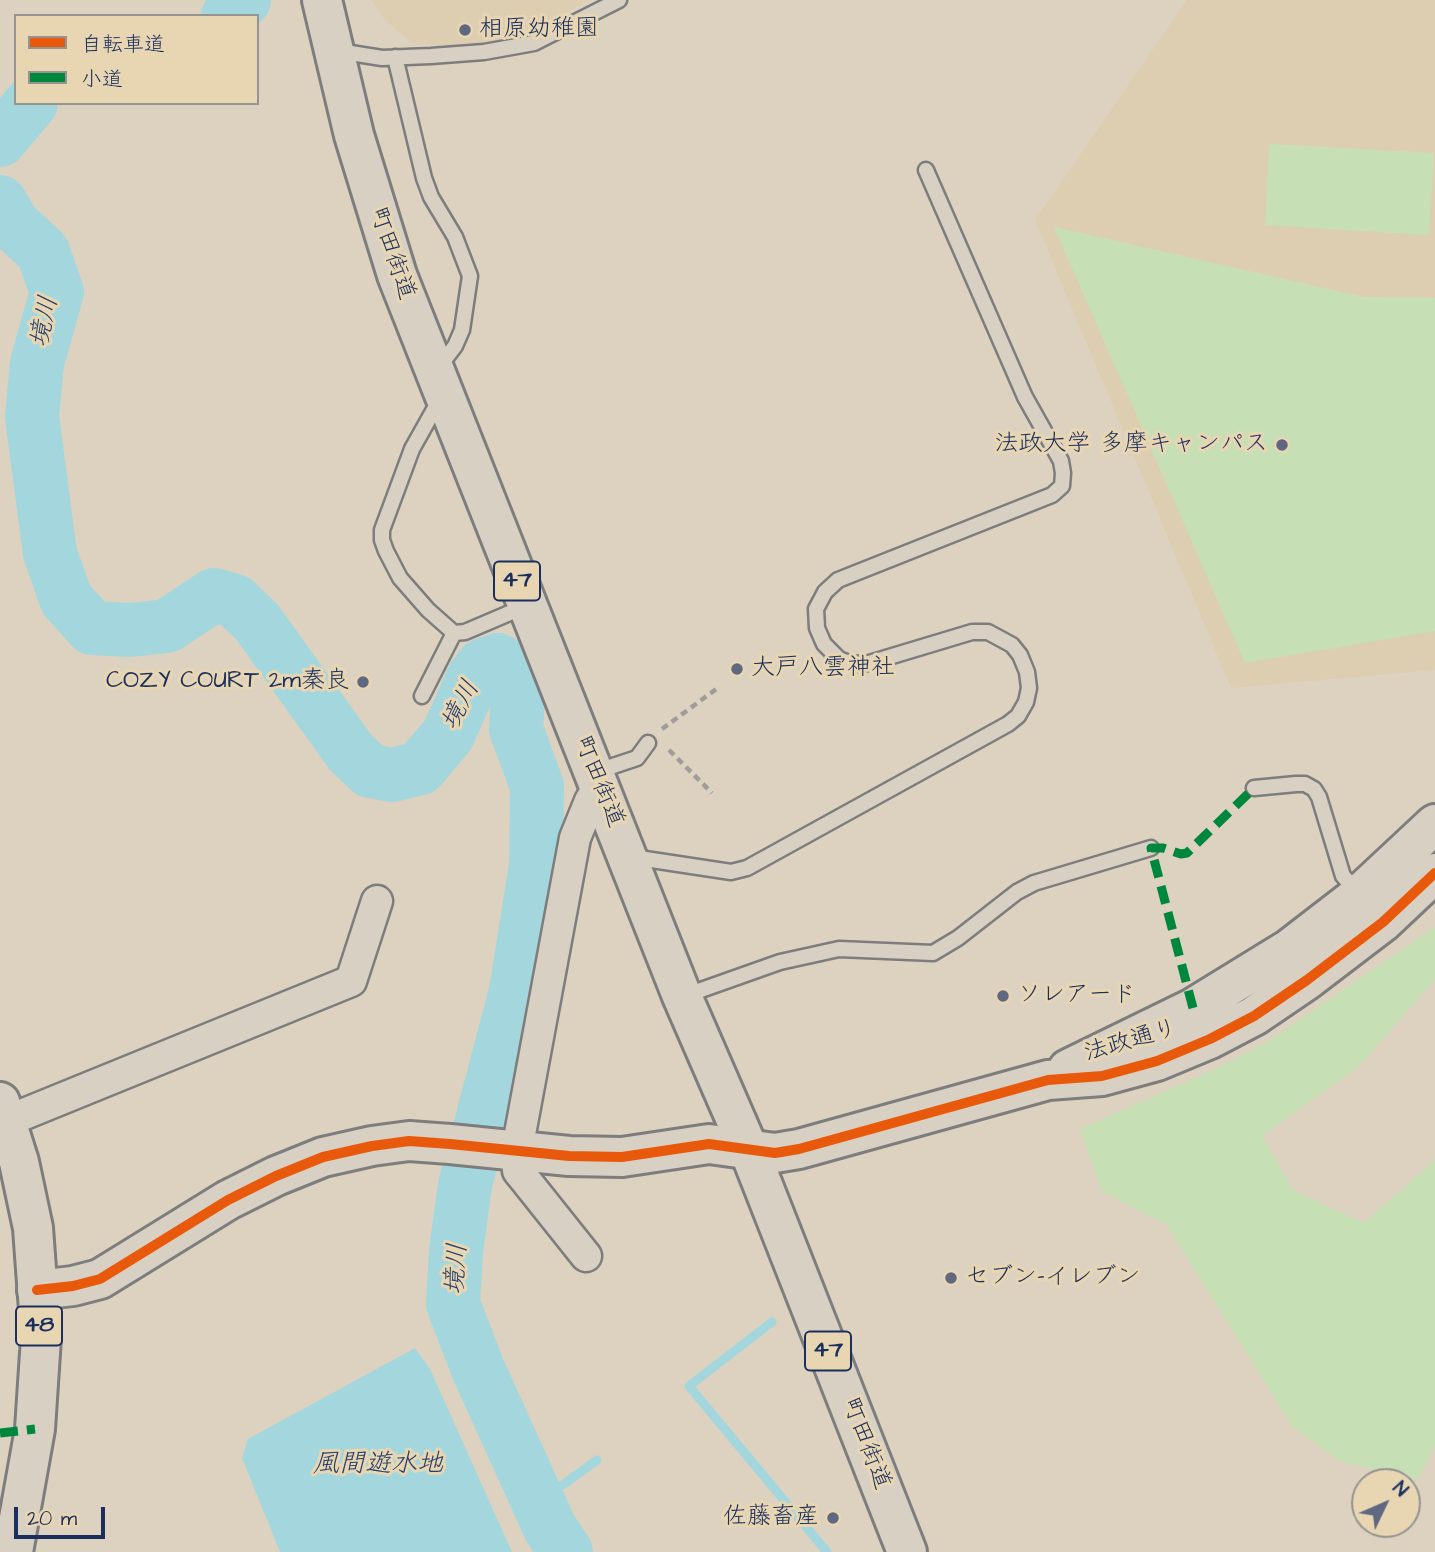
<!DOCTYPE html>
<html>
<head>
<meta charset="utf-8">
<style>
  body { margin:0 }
  #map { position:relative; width:1435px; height:1552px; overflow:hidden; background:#dcd2bf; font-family:"Architects Daughter","Klee One",sans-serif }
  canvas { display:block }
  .legend { position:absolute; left:14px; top:14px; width:245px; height:91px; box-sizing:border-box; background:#e8d6b3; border:2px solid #969391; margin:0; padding:9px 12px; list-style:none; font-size:21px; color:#1b2f5e }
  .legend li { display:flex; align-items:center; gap:14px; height:35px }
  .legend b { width:35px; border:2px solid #969391 }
  .north { position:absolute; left:1351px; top:1468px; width:70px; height:70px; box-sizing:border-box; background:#e8d6b3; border:2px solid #969391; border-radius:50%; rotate:46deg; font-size:19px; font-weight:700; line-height:28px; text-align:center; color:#1b2f5e }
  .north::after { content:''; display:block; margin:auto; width:24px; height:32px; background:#5f6880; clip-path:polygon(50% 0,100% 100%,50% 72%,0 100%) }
  .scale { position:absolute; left:14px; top:1507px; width:91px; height:32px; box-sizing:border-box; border:4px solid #1b2f5e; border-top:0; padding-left:9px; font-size:21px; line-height:24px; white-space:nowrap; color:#1b2f5e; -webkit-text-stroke:5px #e8d6b3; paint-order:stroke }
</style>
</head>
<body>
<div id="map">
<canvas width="1435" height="1552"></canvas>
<ul class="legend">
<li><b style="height:9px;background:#e8590c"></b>自転車道</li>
<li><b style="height:9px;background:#00873e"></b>小道</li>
</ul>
<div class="north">N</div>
<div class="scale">20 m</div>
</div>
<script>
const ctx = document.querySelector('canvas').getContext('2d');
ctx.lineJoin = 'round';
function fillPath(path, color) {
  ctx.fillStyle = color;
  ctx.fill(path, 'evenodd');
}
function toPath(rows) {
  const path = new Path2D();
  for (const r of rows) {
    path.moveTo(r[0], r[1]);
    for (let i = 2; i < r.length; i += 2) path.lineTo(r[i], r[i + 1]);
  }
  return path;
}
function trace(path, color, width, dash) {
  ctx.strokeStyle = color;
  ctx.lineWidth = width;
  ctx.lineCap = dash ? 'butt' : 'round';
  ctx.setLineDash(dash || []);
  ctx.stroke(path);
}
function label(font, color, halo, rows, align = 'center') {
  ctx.font = font + ' "Architects Daughter","Klee One",sans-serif';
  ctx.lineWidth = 6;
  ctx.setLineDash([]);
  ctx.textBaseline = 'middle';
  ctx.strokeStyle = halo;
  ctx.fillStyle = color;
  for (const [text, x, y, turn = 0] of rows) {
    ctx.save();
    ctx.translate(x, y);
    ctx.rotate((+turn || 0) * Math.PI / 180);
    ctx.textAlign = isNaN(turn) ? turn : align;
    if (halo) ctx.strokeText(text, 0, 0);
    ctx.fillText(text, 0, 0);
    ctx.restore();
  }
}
fillPath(toPath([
  [371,0,590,0,513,41,438,46,412,43,385,20],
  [1187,0,1435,0,1435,670,1231,688,1035,220]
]), '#ddceb2');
fillPath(toPath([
  [1269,144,1434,153,1429,235,1265,225],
  [1054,227,1364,297,1435,298,1435,631,1245,663],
  [1435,927,1435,980,1359,1066,1262,1136,1294,1191,1364,1223,1435,1160,1435,1445,1418,1480,1339,1461,1292,1426,1167,1225,1102,1191,1080,1129,1224,1065,1267,1042]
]), '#c7dfb5');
fillPath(toPath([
  [415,1348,430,1369,512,1552,280,1552,242,1458,248,1439]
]), '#a3d7dd');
trace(toPath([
  [772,1322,689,1386,827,1552],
  [536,1498,564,1484,597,1460]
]), '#a3d7dd', 9);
trace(toPath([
  [228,16,244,0],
  [0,140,31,103],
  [0,202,13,224,43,252,57,292,37,363,32,417,50,553,66,599,92,628,130,630,167,626,214,595,235,601,257,622,351,753,370,771,392,775,420,768,448,735,473,678,483,665,498,660,513,669,519,684,516,729,537,786,536,866,516,991,465,1185,456,1251,453,1304,478,1369,550,1528,566,1552]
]), '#a3d7dd', 54);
const lane = toPath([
  [338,51,382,58,431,56,484,52,534,43,619,0],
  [395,57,424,178,431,197,455,237,470,276,462,330,455,346,439,367],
  [440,399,412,449,382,530,382,540,386,551,400,578,428,610,454,633,465,632,526,606],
  [422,696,454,633],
  [595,772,637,758,648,743],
  [1254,788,1296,784,1305,784,1314,789,1319,797,1343,876,1359,894],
  [632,857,731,872,747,868,1008,724,1018,716,1026,702,1029,688,1027,672,1020,655,1012,645,988,632,972,632,869,663,852,664,839,659,824,644,817,628,816,609,825,592,838,580,1052,495,1062,486,1063,473,1061,461,1025,397,926,170],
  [684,996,780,962,839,949,933,953,958,938,1017,892,1034,883,1151,848]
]);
const street = toPath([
  [7,1121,351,981,377,901],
  [586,1256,523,1177,518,1171,517,1150,575,838,590,801,599,786]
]);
const secondary = toPath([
  [1068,1069,1193,1008,1289,949,1359,895,1435,824],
  [37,1290,73,1286,100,1279,228,1200,276,1176,323,1157,372,1146,409,1141,450,1144,569,1156,622,1157,709,1144,775,1153,799,1149,1048,1080,1102,1076,1157,1061,1210,1039,1254,1016,1307,980,1383,922,1435,873]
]);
const primary = toPath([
  [322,0,354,135,397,275,682,996,749,1150,907,1552],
  [0,1102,19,1162,33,1228,41,1338,35,1429,13,1552]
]);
trace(lane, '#7e7d7e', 19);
trace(street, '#7e7d7e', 35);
trace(secondary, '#7e7d7e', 44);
trace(primary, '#7e7d7e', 44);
trace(toPath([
  [662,729,719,687],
  [669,750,712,793]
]), '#9f9c9a', 4.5, [7, 5]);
trace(lane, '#d8d0c3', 14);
trace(street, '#d8d0c3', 30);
trace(secondary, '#d8d0c3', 38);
trace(primary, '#d8d0c3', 38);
trace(toPath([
  [1193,1008,1151,848,1163,848,1181,854,1187,853,1254,788],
  [0,1433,35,1429]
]), '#00873e', 9, [18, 9]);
trace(toPath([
  [37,1290,73,1286,100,1279,228,1200,276,1176,323,1157,372,1146,409,1141,450,1144,569,1156,622,1157,709,1144,775,1153,799,1149,1048,1080,1102,1076,1157,1061,1210,1039,1254,1016,1307,980,1383,922,1435,873]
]), '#e8590c', 10);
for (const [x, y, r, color] of [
  [465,30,7,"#5f6880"],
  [1282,445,7,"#5f6880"],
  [737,669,7,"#5f6880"],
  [363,682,7,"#5f6880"],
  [1003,996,7,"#5f6880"],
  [951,1278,7,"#5f6880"],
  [833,1518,7,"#5f6880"]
]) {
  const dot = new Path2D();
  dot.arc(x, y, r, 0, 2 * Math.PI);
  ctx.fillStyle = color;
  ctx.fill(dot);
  trace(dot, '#e8d6b3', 2.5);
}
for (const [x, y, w] of [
  [517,581,46],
  [39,1326,46],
  [828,1351,46]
]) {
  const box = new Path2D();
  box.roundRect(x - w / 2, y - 19.5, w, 39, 5);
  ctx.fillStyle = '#e8d6b3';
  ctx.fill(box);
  trace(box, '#1b2f5e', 2);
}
label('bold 23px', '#1b2f5e', null, [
  ["47",517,581],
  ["48",39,1326],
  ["47",828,1351]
]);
label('24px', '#1b2f5e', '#e8d6b3', [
  ["相原幼稚園",479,30],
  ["法政大学 多摩キャンパス",1268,445,"right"],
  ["大戸八雲神社",751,669],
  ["COZY COURT 2m秦良",349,682,"right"],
  ["ソレアード",1017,996],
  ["セブン-イレブン",965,1278],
  ["佐藤畜産",819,1518,"right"]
], 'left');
label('24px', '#1b2f5e', '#e8d6b3', [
  ["町田街道",391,254,71],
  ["町田街道",598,782,68],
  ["法政通り",1131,1042,-16],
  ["町田街道",865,1444,69]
]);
label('italic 26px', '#26406c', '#e8d6b3', [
  ["境川",46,322,-78],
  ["境川",462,706,-62],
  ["境川",458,1269,-86],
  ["風間遊水地",378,1466]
]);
</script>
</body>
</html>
